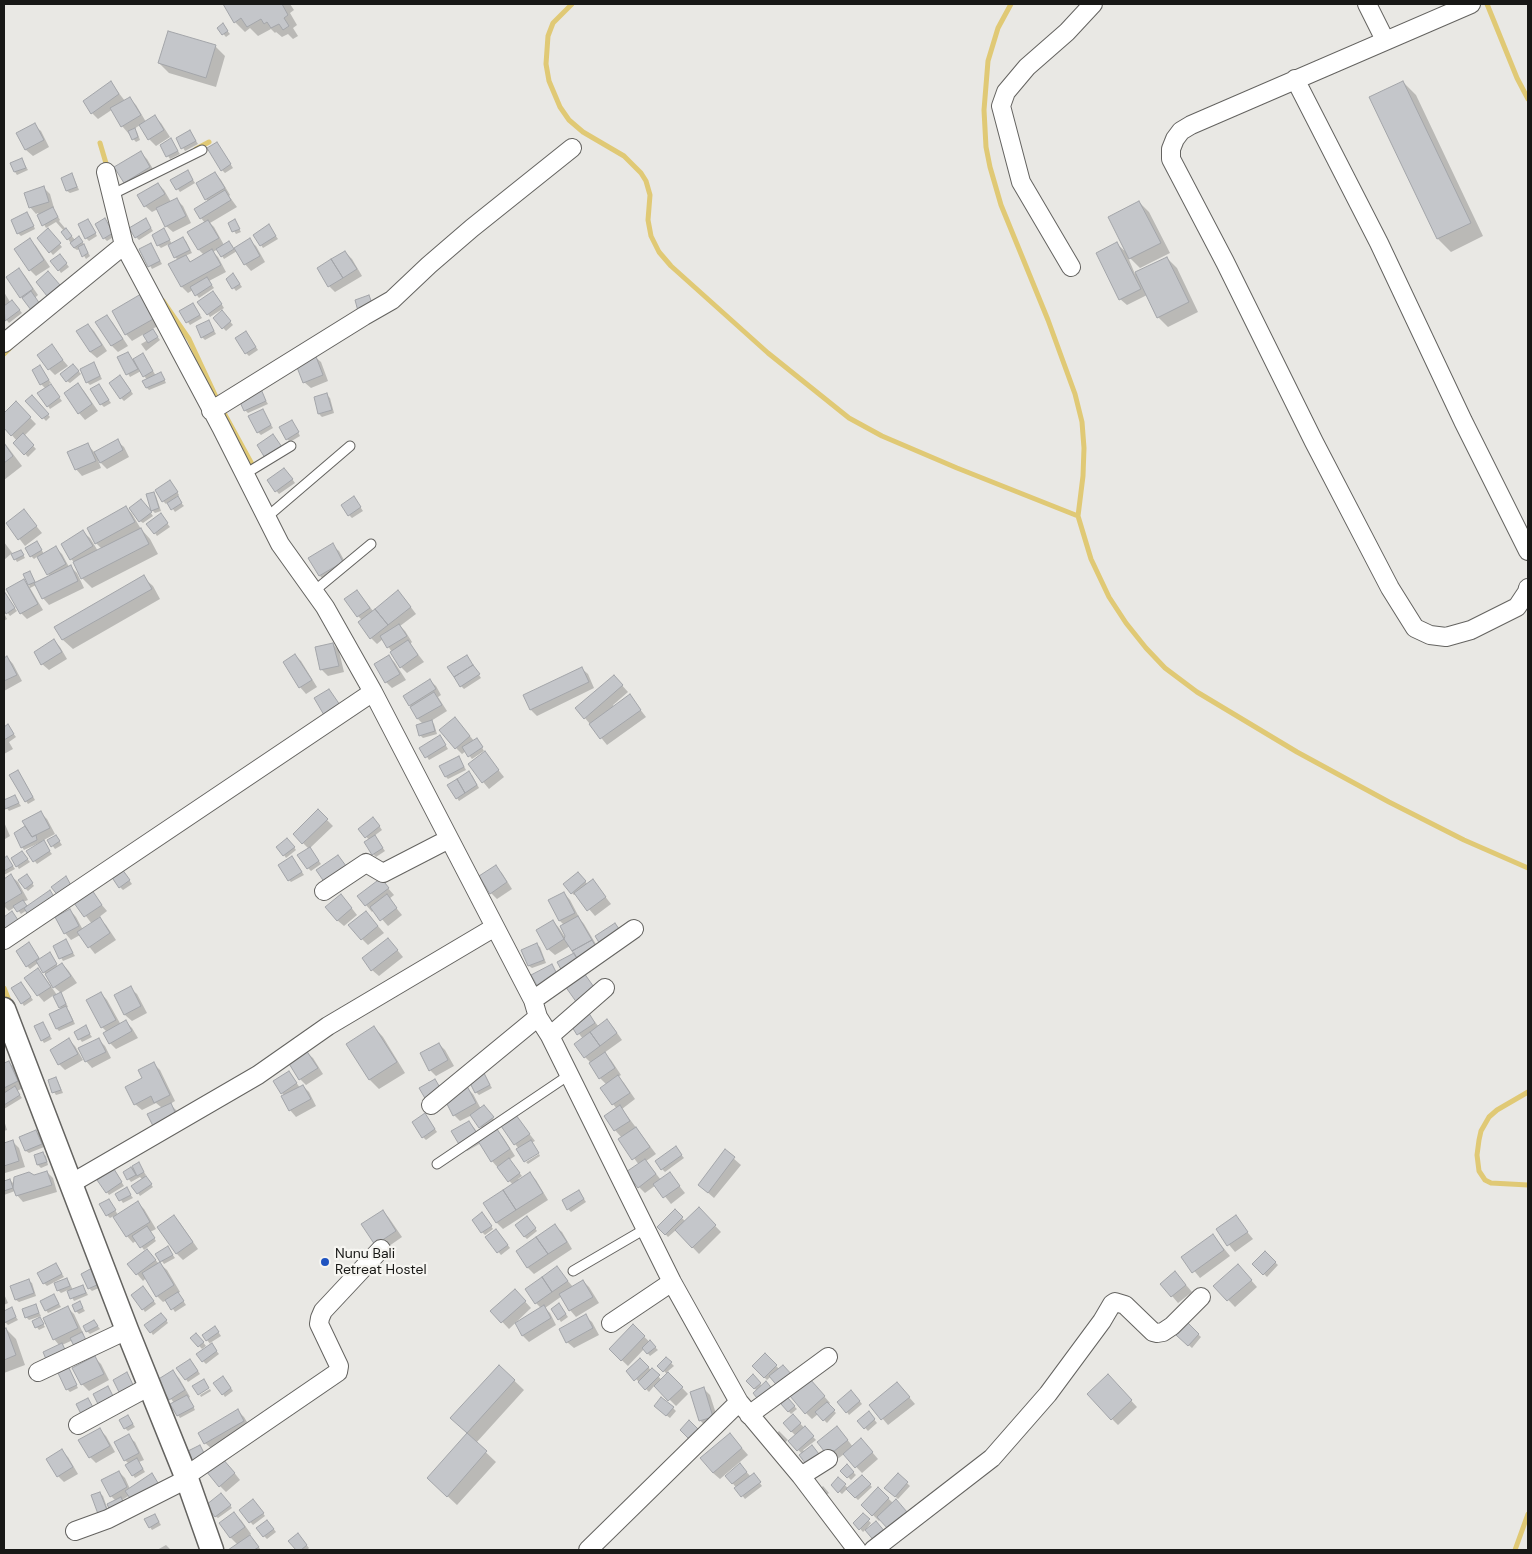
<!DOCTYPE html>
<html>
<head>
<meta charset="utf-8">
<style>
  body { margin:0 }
  #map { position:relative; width:1532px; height:1554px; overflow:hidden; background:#e9e8e4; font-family:"DM Sans",sans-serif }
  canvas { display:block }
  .frame { position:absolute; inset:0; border:5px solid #181816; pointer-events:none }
</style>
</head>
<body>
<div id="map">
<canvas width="1532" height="1554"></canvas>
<div class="frame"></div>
</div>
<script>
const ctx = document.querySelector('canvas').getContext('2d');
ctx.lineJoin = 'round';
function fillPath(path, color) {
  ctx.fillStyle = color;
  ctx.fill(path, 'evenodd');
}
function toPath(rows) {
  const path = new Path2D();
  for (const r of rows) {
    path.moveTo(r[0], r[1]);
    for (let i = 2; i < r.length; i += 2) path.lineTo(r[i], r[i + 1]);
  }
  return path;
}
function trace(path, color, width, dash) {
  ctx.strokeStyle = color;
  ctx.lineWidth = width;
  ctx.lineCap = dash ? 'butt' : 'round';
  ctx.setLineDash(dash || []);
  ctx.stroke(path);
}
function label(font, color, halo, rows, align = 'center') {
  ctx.font = font + ' "DM Sans",sans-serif';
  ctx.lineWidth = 4.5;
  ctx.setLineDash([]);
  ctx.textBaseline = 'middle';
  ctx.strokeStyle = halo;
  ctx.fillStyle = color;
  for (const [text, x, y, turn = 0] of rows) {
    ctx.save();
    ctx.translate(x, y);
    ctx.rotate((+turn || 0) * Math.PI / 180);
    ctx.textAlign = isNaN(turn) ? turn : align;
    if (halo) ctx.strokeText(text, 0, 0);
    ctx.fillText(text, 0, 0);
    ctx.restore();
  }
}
fillPath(toPath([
  [224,4,290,4,294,10,290,13,297,25,293,28,298,36,293,39,288,34,282,37,276,32,275,33,271,29,258,36,250,28,245,32,235,22],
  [218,28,225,28,230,34,226,37],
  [169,32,216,47,225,56,216,87,169,73,159,63],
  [1403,82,1416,95,1483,236,1451,252,1438,239,1371,98],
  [111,83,125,101,129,98,136,105,146,122,155,117,161,123,170,137,156,146,149,139,140,125,134,129,137,132,140,140,136,142,122,126,113,109,98,119,92,113],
  [34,125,41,131,49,147,33,156,26,150,18,134],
  [190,131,198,144,185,151,177,138],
  [171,140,180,154,170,159,161,145],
  [219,146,233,168,225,173,222,170],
  [141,153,147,159,156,174,131,189,124,182],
  [22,160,28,170,17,175,15,172],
  [215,173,221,180,230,195,229,196,237,207,210,223,214,227,224,245,232,245,234,249,249,240,256,246,265,262,251,271,245,264,237,251,224,259,218,249,213,252,218,257,226,272,209,281,214,288,199,298,193,290,188,293,182,287,178,260,175,257,169,244,161,248,158,245,164,230,172,244,183,239,186,241,192,253,185,256,191,262,204,255,199,250,189,232,205,223,201,218,209,202,206,199],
  [71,175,74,178,79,190,70,193,67,191,63,178],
  [190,175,195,183,180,192,172,181],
  [158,184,164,190,171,202,176,199,183,206,191,223,173,232,166,226,158,209,152,212,145,206],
  [43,187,50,194,54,208,53,208,60,220,59,221,75,240,82,241,90,256,86,259,80,249,77,250,74,248,68,239,64,231,56,222,46,228,38,213,36,214,30,207],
  [1139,202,1149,212,1170,253,1140,268,1127,255,1135,274,1167,258,1177,268,1198,312,1168,327,1158,317,1147,295,1127,305,1120,299,1117,244,1127,253],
  [27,214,30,217,35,229,21,236,18,233],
  [88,220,97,236,89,241,86,238],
  [105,220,115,236,107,241,104,238],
  [234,220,241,232,236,234,229,223],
  [148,223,153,231,139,240,136,237],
  [271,229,278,239,263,248,261,245],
  [48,230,62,247,53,255,39,238],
  [29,240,36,246,50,267,36,276,30,270],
  [153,248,162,264,152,269,141,250],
  [345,252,352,259,362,276,335,292,329,286],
  [62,258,69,267,61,273,59,270],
  [19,269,25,276,38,295,28,304,21,297],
  [236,278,242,287,236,291,227,279],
  [4,292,10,302,15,304,22,313,9,323,4,317],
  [216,295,224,308,210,317,208,314],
  [141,296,160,325,152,329,160,340,146,351,141,344,148,340,144,334,132,341,126,334],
  [193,304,202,318,190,325,181,312],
  [222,312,233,325,226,331,214,318],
  [107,316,113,323,128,346,118,352,112,346,97,323],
  [209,322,216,334,205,340,202,337],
  [88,325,94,331,107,351,97,358,90,352],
  [248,335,258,350,249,356,246,353],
  [51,346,68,366,55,375,49,369],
  [128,353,133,360,143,354,156,376,161,373,166,383,149,390,147,388,147,380,141,371,130,377,119,358],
  [314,356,321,362,328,381,311,388,304,382],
  [94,364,96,367,102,379,90,385,87,382],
  [73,365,81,374,70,383,67,381],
  [40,366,51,383,49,384,62,401,50,409,48,406,46,389,41,384],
  [123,379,133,394,124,401,121,398],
  [78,385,84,391,98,411,85,420,79,413,65,393],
  [101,388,111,403,104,407,101,404],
  [260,391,268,404,248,413,245,410],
  [327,395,330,398,334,413,322,417,319,414,315,398],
  [32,397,50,417,46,421,27,401],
  [16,403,36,424,24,436,36,449,28,457,15,443,17,441,4,426,4,414],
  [262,410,273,428,261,435,258,432],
  [294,424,300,436,290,442,287,439],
  [117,441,124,447,129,457,107,469,98,460,101,468,82,476,76,469,88,445,95,453],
  [4,442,22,466,4,480],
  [287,472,295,483,279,494,268,481],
  [172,484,179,495,176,497,184,506,175,512,168,502,166,504,163,501],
  [153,493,156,496,161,511,155,513,152,510],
  [356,501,363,511,352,518,349,515],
  [144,503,153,516,143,523,140,521],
  [126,507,132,514,141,529,150,539,158,554,92,588,82,578,74,562,71,559,83,532,90,538,98,551,102,549,96,543],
  [24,511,42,533,25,546,7,523],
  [163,518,170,527,157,536,155,533],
  [4,542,13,554,21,551,25,558,17,562,12,553,4,560],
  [37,542,44,554,56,548,62,554,69,567,70,566,77,573,84,588,49,605,43,598,36,585,30,588,43,610,27,619,21,613,24,581,30,587,24,574,30,572,36,583,50,576,38,556,34,559,31,556],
  [332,545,339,551,349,569,326,582,320,576],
  [143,577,153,586,160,599,73,649,63,640,56,627],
  [357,591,373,611,398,592,404,598,416,614,400,626,405,631,412,642,410,644,424,662,407,673,401,667,392,652,383,639,377,644,371,638,362,620,358,616],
  [4,593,17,611,10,616,4,608],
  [4,613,7,619,4,621],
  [54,641,60,647,67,659,49,670,42,664],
  [333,644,339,651,344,672,328,676,322,670],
  [295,655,301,661,317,687,306,694,300,687,284,662],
  [389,656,395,663,406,680,392,688,386,682],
  [467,656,481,678,464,689,461,686],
  [7,657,13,664,22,681,4,691,4,659],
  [581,668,588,674,594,688,537,716,531,710,524,696],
  [429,680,436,686,441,695,438,697,447,711,431,721,434,724,437,734,423,738,420,735,423,724,418,719,410,705],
  [620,683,628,692,613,705,614,707,630,696,646,717,607,745,585,718],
  [461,725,474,741,479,742,484,751,472,759,466,751,462,754,456,748],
  [8,726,16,737,9,742,13,749,4,754,4,728],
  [440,736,448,749,429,760,421,748],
  [485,753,504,777,489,789,469,765],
  [461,761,466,770,448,779,446,777],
  [20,774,35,800,28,804,26,801],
  [472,775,479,788,459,801,457,798],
  [4,796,6,800,15,797,21,806,9,811,4,804],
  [318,811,333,826,310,848,321,864,311,871,308,868,309,849,294,834],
  [41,813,47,819,55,834,42,841,52,854,37,864,28,852,40,844,39,843,24,850,22,847,25,828,29,831],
  [376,821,382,830,374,836,385,851,376,857,373,854,369,840,360,829],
  [4,822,10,836,5,839,4,838],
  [58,839,62,845,55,849,49,841],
  [290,842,296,850,286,858,284,855],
  [25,856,30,862,19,869,17,866],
  [7,857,15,869,4,875,4,859],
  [292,857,304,875,291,882,289,880],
  [495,867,502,873,512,889,497,899,491,893],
  [124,873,132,884,123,890,120,887],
  [11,876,18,882,28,900,23,902,27,907,49,892,56,898,27,910,21,914,15,907,9,911,4,906,4,880],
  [581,876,588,885,593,881,611,904,595,916,576,894,574,895,572,893],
  [29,879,34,886,28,891,25,888],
  [381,880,394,895,389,899,402,915,388,926,374,910,372,912,366,905,359,896],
  [91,892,107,911,98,918,106,925,116,940,95,954,80,935,71,940,65,933,70,910,76,917,83,930,92,924,76,903],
  [564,893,570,900,580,919,584,924,597,946,576,954,570,946,555,955,548,949,553,921,559,928,566,939,564,925,560,921,550,900],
  [347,902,357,915,344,926,337,920],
  [372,919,384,933,368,945,362,939],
  [65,940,75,956,63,961,54,946],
  [537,945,540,947,546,963,532,968,529,966,523,951],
  [394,946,403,957,379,976,372,970],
  [31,947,40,960,52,957,58,967,62,964,68,970,77,983,61,993,68,1007,66,1008,69,1011,75,1024,59,1031,57,1029,62,1010,54,995,44,1002,38,995,38,970,44,976,57,995,61,993,54,987,38,963,30,969,27,966],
  [21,983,33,1000,24,1006,22,1003],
  [130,988,137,994,147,1013,132,1021,125,1015,115,996],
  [101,993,107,1000,121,1025,126,1022,132,1028,138,1038,116,1049,110,1043,107,1032,102,1027,88,1000],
  [587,1012,599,1027,613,1027,622,1040,604,1053,611,1060,621,1075,618,1077,624,1083,635,1099,622,1109,656,1154,646,1161,661,1180,669,1173,685,1193,671,1204,656,1185,645,1193,639,1187,639,1165,620,1139,622,1138,615,1130,617,1109,613,1104,607,1085,600,1078,591,1063,585,1057,583,1039,571,1023],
  [42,1023,52,1039,44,1043,42,1040],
  [85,1027,92,1037,82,1042,75,1032],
  [374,1027,383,1037,405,1073,379,1089,369,1079],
  [69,1040,75,1046,83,1060,65,1070,59,1064],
  [99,1040,105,1046,111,1058,92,1068,86,1061],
  [439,1044,445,1050,454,1066,436,1076,430,1070],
  [306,1052,313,1058,323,1074,306,1085,300,1079],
  [9,1062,15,1069,23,1088,17,1091,22,1098,4,1109,4,1064],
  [154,1064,160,1070,175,1101,170,1104,177,1111,183,1125,156,1103,142,1110,135,1104,144,1078],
  [483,1073,492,1088,479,1095,476,1092],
  [292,1076,300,1088,303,1086,309,1092,316,1106,296,1117,290,1110,285,1096,282,1093],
  [55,1078,58,1081,63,1093,56,1095,54,1092],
  [467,1088,473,1094,481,1109,487,1109,495,1121,483,1130,472,1115,460,1121,454,1115],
  [427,1117,437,1132,426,1140,423,1137],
  [516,1117,535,1141,519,1149,502,1127],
  [4,1120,7,1130,4,1131],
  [469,1122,475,1129,482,1140,497,1130,503,1137,515,1156,509,1160,522,1176,518,1179,519,1181,530,1174,536,1180,548,1200,503,1229,497,1223,485,1203,513,1185,492,1161,481,1143,467,1151,461,1145],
  [36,1131,39,1134,44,1147,29,1153,26,1151,21,1138],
  [13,1142,19,1148,25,1167,5,1173,4,1171,4,1145],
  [678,1151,684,1158,665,1172,662,1169],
  [725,1151,741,1165,714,1198,706,1191],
  [43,1154,46,1156,48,1165,41,1168,38,1165,35,1156],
  [539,1154,540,1156,528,1164,526,1162],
  [139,1164,146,1175,145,1176,153,1187,140,1196,138,1193,143,1180,140,1177,131,1182,124,1173],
  [47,1172,53,1178,57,1192,23,1202,17,1195,15,1191,4,1195,4,1182,10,1180,15,1185,34,1176],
  [116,1173,124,1186,109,1195,107,1192],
  [126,1189,133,1198,123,1203,117,1194],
  [581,1194,586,1202,571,1212,568,1209],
  [109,1200,118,1215,138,1203,144,1209,156,1229,150,1232,156,1241,144,1250,137,1240,133,1243,127,1236,114,1216,110,1218,107,1215],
  [699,1209,721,1232,699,1254,676,1230,668,1237,659,1227,675,1211,686,1222],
  [383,1211,389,1218,402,1237,382,1251,376,1244],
  [174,1217,180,1223,198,1249,183,1260,177,1254,159,1228],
  [485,1217,493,1229,485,1235,482,1232],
  [1235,1217,1253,1239,1235,1252,1217,1230],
  [530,1221,537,1231,527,1239,524,1236],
  [555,1226,562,1232,572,1249,534,1274,528,1268,518,1252],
  [499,1233,510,1248,501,1255,487,1238],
  [1213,1235,1230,1256,1200,1278,1183,1257],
  [168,1248,175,1258,164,1264,157,1254],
  [147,1250,159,1264,160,1264,167,1270,180,1292,178,1293,186,1305,175,1312,167,1300,163,1302,157,1296,146,1278,143,1281,129,1264],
  [1265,1253,1278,1265,1267,1277,1254,1264],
  [56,1264,64,1277,47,1286,44,1283],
  [557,1268,573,1287,583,1281,589,1287,599,1303,576,1317,570,1310,562,1296,545,1308,550,1313,556,1325,529,1342,523,1336,516,1324,541,1308,536,1303],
  [92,1270,101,1287,92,1291,89,1288],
  [1244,1272,1257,1287,1235,1307,1215,1286],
  [67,1279,69,1282,73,1290,83,1286,88,1295,74,1301,68,1290,61,1293,58,1290],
  [1181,1279,1192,1292,1178,1303,1162,1284],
  [29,1281,32,1283,36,1296,19,1302,16,1300,12,1286],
  [146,1291,156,1304,145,1312,143,1309],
  [4,1294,8,1303,4,1305],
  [54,1295,61,1307,48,1313,46,1310],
  [521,1297,531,1308,509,1329,492,1311],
  [80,1303,85,1311,79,1314,76,1311],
  [35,1305,41,1316,29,1320,26,1317],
  [68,1308,74,1314,84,1335,62,1345,69,1357,54,1339],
  [562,1308,568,1317,561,1322,559,1319],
  [11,1309,18,1320,8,1325,4,1321,4,1312],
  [585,1316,592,1322,599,1335,574,1348,567,1342],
  [164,1317,168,1323,153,1335,151,1332],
  [40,1319,45,1327,39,1330,33,1322],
  [94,1321,100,1329,90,1334,87,1331],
  [1187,1324,1201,1337,1192,1348,1177,1335],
  [633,1326,658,1350,650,1356,644,1349,628,1366,610,1349],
  [6,1329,16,1339,25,1365,4,1373,4,1330],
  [217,1330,221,1336,210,1343,219,1354,206,1364,203,1361,211,1345,203,1335],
  [199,1337,206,1346,202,1349,192,1338],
  [765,1354,779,1369,767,1380,753,1366],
  [95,1358,101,1364,109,1380,89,1391,82,1384,74,1368],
  [666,1358,674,1366,667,1372,688,1394,676,1406,655,1385,649,1392,628,1371,640,1360,662,1380,667,1374,659,1366],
  [193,1363,200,1374,188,1382,178,1368],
  [499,1366,524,1390,476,1443,496,1462,457,1505,428,1478,468,1434,462,1428],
  [68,1369,78,1388,70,1392,67,1389],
  [172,1372,179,1378,190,1397,189,1398,195,1410,180,1418,178,1415,174,1403,158,1381],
  [753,1376,762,1386,757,1391,748,1381],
  [226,1380,233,1391,225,1397,223,1394],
  [1114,1382,1137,1407,1118,1425,1112,1419],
  [816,1387,830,1403,828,1405,836,1413,827,1423,818,1414,812,1419,806,1413],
  [210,1389,211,1391,201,1397,200,1395],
  [704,1389,710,1395,719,1423,706,1427,700,1420],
  [903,1390,915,1404,888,1425,871,1405],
  [854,1394,862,1404,849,1415,847,1412],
  [788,1400,797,1409,791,1414,782,1404],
  [673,1408,676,1411,670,1418,658,1409],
  [238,1411,244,1417,250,1427,212,1449,205,1443],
  [869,1413,877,1423,868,1431,859,1421],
  [128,1416,135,1427,128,1431,125,1428],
  [793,1416,816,1440,803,1450,805,1452,802,1454,790,1441,796,1436,791,1431],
  [100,1430,106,1436,115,1452,96,1463,90,1457],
  [779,1431,788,1440,783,1444,775,1435],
  [843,1434,853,1447,867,1446,878,1459,862,1473,844,1454,835,1461,829,1455],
  [128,1436,135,1442,144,1460,139,1462,145,1472,135,1478,133,1475,129,1464,125,1460],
  [736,1441,748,1455,720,1479,713,1473],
  [61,1451,68,1457,78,1474,64,1482,58,1476],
  [229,1466,240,1480,226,1492,220,1486],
  [847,1466,856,1475,851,1480,842,1471],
  [743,1468,751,1477,756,1478,762,1486,745,1499,727,1476],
  [119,1472,125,1478,130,1489,152,1475,164,1490,130,1495,122,1500,126,1507,116,1501,111,1496],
  [898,1475,910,1486,898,1499,886,1488],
  [862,1476,872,1487,858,1500,847,1489,842,1494,832,1485,838,1479,849,1489],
  [823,1486,829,1493,825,1496,820,1489],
  [878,1489,893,1503,896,1501,913,1519,881,1519,879,1521,863,1505],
  [100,1493,103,1496,109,1513,102,1516],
  [224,1497,232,1508,218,1518,215,1516],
  [256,1503,265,1516,253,1525,240,1510],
  [234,1514,241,1520,251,1534,249,1535,261,1550,230,1550,238,1545,231,1538,221,1523],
  [155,1515,161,1525,152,1530,150,1527],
  [863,1515,871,1523,867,1528,876,1541,866,1529,863,1532,855,1523],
  [270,1524,276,1532,267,1539,264,1536],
  [300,1537,309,1548,307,1550,298,1550,290,1541],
  [166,1545,171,1550,157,1550]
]), '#0003');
trace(toPath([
  [572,4,553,23,548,36,546,64,549,81,560,107,569,120,583,132,624,156,641,173,646,181,650,195,648,220,651,236,659,252,671,266,768,353,849,418,882,436,957,468,1078,516],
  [1011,4,998,28,988,61,984,110,986,147,990,167,1001,205,1048,320,1075,394,1082,422,1084,448,1083,476,1078,516,1091,559,1109,597,1126,623,1146,648,1165,668,1197,692,1297,752,1389,802,1464,840,1528,868],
  [1487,4,1517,78,1528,99],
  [100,143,108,170],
  [196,149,209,142],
  [163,301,189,339,217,399],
  [4,354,11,347],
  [224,413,253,466],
  [4,988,10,1003],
  [1528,1092,1497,1110,1489,1117,1481,1131,1479,1140,1477,1155,1479,1171,1485,1180,1491,1183,1528,1185],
  [1515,1550,1528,1514]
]), '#e0c975', 5);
const building = toPath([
  [223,4,282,4,288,15,284,18,289,26,283,30,279,24,271,28,267,22,264,24,261,19,247,27,241,18,234,23,223,4],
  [223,23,228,31,222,35,217,28,223,23],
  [168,31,216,45,206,78,158,63,168,31],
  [111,81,119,94,91,114,83,101,111,81],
  [1403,81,1471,223,1437,239,1369,97,1403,81],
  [130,97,141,115,121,127,110,108,130,97],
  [155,115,164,130,148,140,139,125,155,115],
  [35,123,44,140,25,150,16,133,35,123],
  [135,128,138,137,132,140,128,131,135,128],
  [190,130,196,141,181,149,176,138,190,130],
  [171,138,178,151,166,157,160,145,171,138],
  [217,142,231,164,221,171,207,148,217,142],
  [141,151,150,167,124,183,114,167,141,151],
  [22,158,26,168,14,172,10,163,22,158],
  [188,170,193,180,176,190,170,180,188,170],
  [215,172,225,188,205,200,196,183,215,172],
  [72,173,77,187,66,191,61,178,72,173],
  [158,183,165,194,144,207,137,195,158,183],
  [44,186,49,202,29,208,24,193,44,186],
  [225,190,231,200,200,219,194,209,225,190],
  [177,198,186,216,165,227,156,208,177,198],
  [1139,201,1161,243,1129,259,1108,217,1139,201],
  [53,207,58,217,42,226,37,215,53,207],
  [27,212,34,226,17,234,11,220,27,212],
  [105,218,113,233,103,239,95,224,105,218],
  [146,218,151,228,135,238,129,228,146,218],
  [88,219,96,233,85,239,78,224,88,219],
  [235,219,240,229,232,232,228,223,235,219],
  [208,220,219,238,198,250,187,232,208,220],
  [269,224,276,236,260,246,253,235,269,224],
  [48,228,61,243,49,253,37,238,48,228],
  [66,228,72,236,67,240,61,232,66,228],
  [164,228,170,240,157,246,152,235,164,228],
  [79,236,83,242,74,248,70,243,79,236],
  [183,237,190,250,174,258,168,245,183,237],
  [30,238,44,260,29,271,14,249,30,238],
  [250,238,260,256,244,265,234,248,250,238],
  [229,241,234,249,221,257,216,249,229,241],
  [1117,242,1141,289,1119,300,1096,253,1117,242],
  [151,243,160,261,148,267,139,249,151,243],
  [84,244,88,253,82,257,78,247,84,244],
  [212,249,221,265,181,287,168,264,186,255,190,262,212,249],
  [345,251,357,269,343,278,331,259,345,251],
  [60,254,67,263,58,271,50,261,60,254],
  [1167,257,1189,302,1157,318,1135,272,1167,257],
  [331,259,343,278,328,287,317,268,331,259],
  [19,268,33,289,20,298,6,277,19,268],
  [48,271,60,285,47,296,36,282,48,271],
  [233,273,240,284,232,289,226,279,233,273],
  [207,277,212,285,195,296,190,287,207,277],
  [31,291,40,304,31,310,22,298,31,291],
  [213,291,222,304,207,315,197,302,213,291],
  [141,294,155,318,125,335,112,311,141,294],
  [369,295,373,306,358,311,355,300,369,295],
  [12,300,20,310,5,321,4,306,12,300],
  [193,303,200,315,186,323,179,311,193,303],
  [222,310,231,321,222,329,213,318,222,310],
  [107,315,123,339,111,346,95,322,107,315],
  [209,320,214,331,201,338,196,326,209,320],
  [88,324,102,345,90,352,76,331,88,324],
  [153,329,158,337,148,343,143,335,153,329],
  [246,331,256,347,245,354,235,338,246,331],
  [52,344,63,360,48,370,37,355,52,344],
  [128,352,138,369,126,375,117,357,128,352],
  [143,353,153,371,143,377,133,359,143,353],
  [315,354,323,375,303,383,295,362,315,354],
  [94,362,100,376,86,383,80,369,94,362],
  [73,364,79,371,66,382,60,374,73,364],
  [40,365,49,380,40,385,32,370,40,365],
  [161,372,165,380,146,388,142,381,161,372],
  [120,375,131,391,120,399,109,383,120,375],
  [78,383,92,404,78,414,64,393,78,383],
  [51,384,60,397,47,407,37,393,51,384],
  [99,384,109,400,100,405,90,389,99,384],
  [261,389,266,401,244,411,239,400,261,389],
  [327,393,332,410,318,414,314,397,327,393],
  [32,395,49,414,42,419,25,401,32,395],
  [16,401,31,417,11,436,4,428,4,413,16,401],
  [263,409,271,425,257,433,248,416,263,409],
  [292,420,299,432,286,440,279,427,292,420],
  [23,433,34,445,24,455,13,443,23,433],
  [273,434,282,447,265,458,257,445,273,434],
  [118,439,123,450,100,463,94,452,118,439],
  [4,443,13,456,4,463,4,443],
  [88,443,96,461,75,470,67,452,88,443],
  [284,468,293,479,275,492,267,480,284,468],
  [170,480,178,492,162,502,155,490,170,480],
  [154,492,159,508,151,511,146,494,154,492],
  [178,496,182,503,171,510,167,503,178,496],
  [354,496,361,507,348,516,341,505,354,496],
  [141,499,152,512,139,522,129,508,141,499],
  [126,506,135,522,95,544,87,528,126,506],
  [24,509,37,526,18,540,6,523,24,509],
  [161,513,168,523,154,534,146,524,161,513],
  [141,528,149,544,81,579,73,562,141,528],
  [83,530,93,546,70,560,61,544,83,530],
  [37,541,42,550,30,557,25,548,37,541],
  [333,543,343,562,319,576,308,558,333,543],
  [56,546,66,564,47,575,37,557,56,546],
  [21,550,24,555,14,560,11,554,21,550],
  [71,565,78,581,42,599,34,583,71,565],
  [30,571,35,582,28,585,23,574,30,571],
  [144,575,152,589,62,640,54,627,144,575],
  [24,579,38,604,20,614,6,589,24,579],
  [357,590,370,608,357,617,344,599,357,590],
  [398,590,411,607,388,625,375,609,398,590],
  [4,591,15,608,6,614,4,610,4,591],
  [375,609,388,625,370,639,358,622,375,609],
  [399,624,407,636,387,648,380,636,399,624],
  [54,639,62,652,41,665,34,652,54,639],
  [408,640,418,655,400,668,390,652,408,640],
  [333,643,339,666,320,670,315,647,333,643],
  [295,654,312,680,299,688,283,662,295,654],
  [389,655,400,674,385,683,374,664,389,655],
  [467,655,473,665,454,677,447,667,467,655],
  [7,656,17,675,4,681,4,658,7,656],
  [473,665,480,674,460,687,454,677,473,665],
  [582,667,589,682,530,710,523,695,582,667],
  [614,675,623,685,584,719,575,708,614,675],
  [430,679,436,689,409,706,403,696,430,679],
  [329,689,340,705,324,715,314,698,329,689],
  [434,692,442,705,417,719,410,707,434,692],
  [630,694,641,710,600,739,589,724,630,694],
  [455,717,470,736,455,749,439,730,455,717],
  [432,720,435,731,419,736,416,725,432,720],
  [8,724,14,734,4,740,4,727,8,724],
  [440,735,446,745,425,758,419,748,440,735],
  [477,738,483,747,468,757,462,747,477,738],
  [485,751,499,770,482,783,468,764,485,751],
  [459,756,464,767,445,777,439,766,459,756],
  [18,770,33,797,25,802,9,775,18,770],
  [469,771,477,785,465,793,457,779,469,771],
  [457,779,465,793,456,799,447,785,457,779],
  [15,795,19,803,5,809,4,800,15,795],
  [318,809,328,819,302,844,293,834,318,809],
  [41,811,50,828,32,837,22,821,41,811],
  [373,817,380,826,365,838,358,829,373,817],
  [25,826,32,837,36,835,37,840,21,848,14,833,25,826],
  [56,835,60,841,51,847,47,840,56,835],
  [375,835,383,848,372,855,364,842,375,835],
  [287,838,295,847,283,856,276,847,287,838],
  [44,840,50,851,33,862,26,851,44,840],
  [310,847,319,861,307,869,297,855,310,847],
  [22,851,28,859,16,867,11,858,22,851],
  [338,855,349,870,327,886,316,870,338,855],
  [7,856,13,866,4,871,4,858,7,856],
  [292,856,302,872,288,881,278,865,292,856],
  [496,865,507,882,490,894,479,876,496,865],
  [122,869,130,880,119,888,111,876,122,869],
  [578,872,586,881,571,894,563,884,578,872],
  [11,874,22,893,4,904,4,879,11,874],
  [27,874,33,883,25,889,18,880,27,874],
  [66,876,73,889,59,897,51,887,66,876],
  [381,878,389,888,365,906,357,896,381,878],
  [593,879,606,897,587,911,574,893,593,879],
  [50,890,56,900,30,918,24,908,50,890],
  [92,890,102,905,84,917,74,903,92,890],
  [564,892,575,913,559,921,548,900,564,892],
  [341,894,352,908,337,921,325,907,341,894],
  [387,894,397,908,380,921,370,907,387,894],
  [23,900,27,906,17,912,13,906,23,900],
  [70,909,79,926,64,934,55,917,70,909],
  [12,911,20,923,4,933,4,917,12,911],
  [366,911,378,926,361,940,348,925,366,911],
  [578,916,592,940,572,951,564,939,565,936,560,926,578,916],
  [100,917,110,933,88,948,77,932,100,917],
  [553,920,564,939,547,950,536,930,553,920],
  [615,923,623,935,603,949,595,936,615,923],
  [388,938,398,950,371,971,362,958,388,938],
  [66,939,73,953,59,959,53,946,66,939],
  [592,940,599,952,580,963,572,951,592,940],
  [29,942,39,958,26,967,16,951,29,942],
  [537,943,544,960,528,966,521,950,537,943],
  [50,952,57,964,43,973,36,961,50,952],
  [574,953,580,963,563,973,557,962,574,953],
  [62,963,71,976,53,988,45,974,62,963],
  [552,964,559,978,539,989,531,975,552,964],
  [38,968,51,987,37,996,24,978,38,968],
  [584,973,596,990,577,1003,565,986,584,973],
  [21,982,31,997,21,1004,11,988,21,982],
  [131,986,141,1006,124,1015,114,995,131,986],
  [61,992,66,1004,59,1008,53,996,61,992],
  [101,992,116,1020,101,1028,86,1000,101,992],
  [66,1006,73,1021,56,1029,49,1014,66,1006],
  [587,1010,595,1023,577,1035,569,1022,587,1010],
  [607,1019,617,1033,600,1046,590,1032,607,1019],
  [126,1020,132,1031,109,1044,103,1033,126,1020],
  [43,1022,50,1036,41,1041,34,1026,43,1022],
  [86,1025,90,1034,78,1040,74,1032,86,1025],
  [374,1026,397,1062,369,1080,346,1044,374,1026],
  [590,1032,600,1046,584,1058,574,1044,590,1032],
  [69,1038,78,1054,58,1065,50,1050,69,1038],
  [99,1038,106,1052,85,1062,78,1048,99,1038],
  [439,1043,448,1060,429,1071,420,1053,439,1043],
  [306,1050,318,1068,299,1080,288,1062,306,1050],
  [605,1052,615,1068,599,1079,589,1063,605,1052],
  [9,1061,18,1081,4,1088,4,1063,9,1061],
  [154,1062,170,1095,154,1103,151,1096,134,1105,125,1087,142,1078,138,1070,154,1062],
  [289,1071,297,1083,281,1094,273,1081,289,1071],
  [483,1071,490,1085,475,1093,468,1079,483,1071],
  [618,1075,630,1093,612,1105,600,1088,618,1075],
  [56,1077,61,1090,52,1093,48,1080,56,1077],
  [435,1079,442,1091,426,1100,419,1088,435,1079],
  [303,1085,311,1099,289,1111,281,1096,303,1085],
  [15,1086,20,1095,4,1105,4,1093,15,1086],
  [467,1086,476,1103,453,1116,444,1098,467,1086],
  [171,1103,178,1119,155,1130,147,1114,171,1103],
  [484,1105,494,1117,479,1128,470,1115,484,1105],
  [620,1105,630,1121,614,1131,604,1116,620,1105],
  [425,1113,435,1129,422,1138,412,1122,425,1113],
  [516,1115,530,1134,514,1145,501,1126,516,1115],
  [469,1121,478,1135,460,1146,451,1131,469,1121],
  [636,1127,650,1147,632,1160,618,1139,636,1127],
  [497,1129,510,1149,491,1162,478,1141,497,1129],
  [36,1130,42,1144,25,1151,19,1137,36,1130],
  [13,1140,19,1161,4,1166,4,1143,13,1140],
  [531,1140,539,1153,524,1162,516,1149,531,1140],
  [676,1146,682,1155,661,1170,655,1161,676,1146],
  [725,1149,735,1157,708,1193,698,1185,725,1149],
  [43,1152,47,1162,37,1165,34,1155,43,1152],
  [509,1158,520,1173,508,1182,497,1167,509,1158],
  [645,1159,656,1174,638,1188,626,1172,645,1159],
  [139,1162,144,1172,137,1176,132,1166,139,1162],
  [131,1167,136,1175,127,1180,123,1172,131,1167],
  [114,1169,122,1182,106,1193,97,1180,114,1169],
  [47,1171,52,1185,16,1196,13,1188,14,1177,29,1172,34,1175,47,1171],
  [530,1172,543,1193,516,1210,503,1190,530,1172],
  [670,1172,680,1186,663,1198,653,1184,670,1172],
  [146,1176,152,1184,137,1194,131,1186,146,1176],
  [10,1179,13,1188,4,1191,4,1181,10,1179],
  [127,1187,131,1195,119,1201,115,1194,127,1187],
  [503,1190,516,1210,496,1223,483,1203,503,1190],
  [579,1190,584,1199,567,1210,562,1200,579,1190],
  [109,1199,116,1210,106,1216,99,1204,109,1199],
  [138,1201,150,1222,126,1237,113,1217,138,1201],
  [699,1207,716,1225,692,1248,675,1230,699,1207],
  [675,1209,683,1217,665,1235,657,1227,675,1209],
  [383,1210,396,1231,375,1245,361,1224,383,1210],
  [482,1212,492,1226,481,1233,472,1220,482,1212],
  [174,1215,193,1242,176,1254,157,1227,174,1215],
  [1236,1215,1248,1232,1227,1246,1216,1229,1236,1215],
  [527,1216,536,1228,524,1237,515,1225,527,1216],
  [555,1224,567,1242,548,1254,536,1237,555,1224],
  [147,1226,155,1238,140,1248,132,1236,147,1226],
  [496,1229,508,1245,497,1253,485,1237,496,1229],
  [1213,1234,1224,1250,1192,1273,1181,1257,1213,1234],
  [536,1237,548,1254,527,1268,516,1251,536,1237],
  [168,1246,173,1255,160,1262,155,1254,168,1246],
  [147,1249,156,1260,136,1275,127,1264,147,1249],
  [1265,1251,1276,1262,1263,1275,1252,1264,1265,1251],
  [160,1262,174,1285,156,1297,142,1273,160,1262],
  [56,1263,62,1274,43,1284,37,1273,56,1263],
  [1238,1264,1252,1280,1227,1301,1213,1286,1238,1264],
  [557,1266,568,1281,552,1292,542,1277,557,1266],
  [92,1268,99,1284,88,1289,81,1274,92,1268],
  [1175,1271,1186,1285,1171,1297,1160,1284,1175,1271],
  [542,1277,552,1292,535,1304,525,1289,542,1277],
  [67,1278,70,1286,57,1291,54,1283,67,1278],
  [29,1279,34,1293,15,1300,10,1286,29,1279],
  [583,1280,593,1297,569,1311,559,1294,583,1280],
  [83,1285,86,1293,70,1299,67,1291,83,1285],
  [143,1286,154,1301,142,1310,131,1295,143,1286],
  [515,1289,526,1301,501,1323,490,1311,515,1289],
  [178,1292,184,1301,171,1310,165,1300,178,1292],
  [54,1294,59,1304,45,1311,40,1301,54,1294],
  [80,1301,83,1308,75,1312,72,1305,80,1301],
  [559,1303,566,1314,558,1320,551,1309,559,1303],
  [36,1304,39,1313,25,1318,22,1309,36,1304],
  [544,1305,551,1318,522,1336,515,1323,544,1305],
  [68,1306,78,1328,53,1340,43,1318,68,1306],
  [12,1307,16,1317,4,1323,4,1311,12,1307],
  [161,1313,167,1320,150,1333,144,1325,161,1313],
  [586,1314,593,1328,566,1343,559,1329,586,1314],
  [40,1317,44,1324,35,1328,32,1321,40,1317],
  [94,1320,98,1326,86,1332,83,1326,94,1320],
  [1187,1322,1199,1334,1188,1346,1176,1335,1187,1322],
  [633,1324,645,1336,621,1361,609,1349,633,1324],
  [215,1326,219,1332,206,1341,202,1335,215,1326],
  [6,1328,16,1355,4,1360,4,1329,6,1328],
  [82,1332,87,1342,75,1348,70,1338,82,1332],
  [196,1333,204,1342,198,1347,190,1338,196,1333],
  [650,1340,656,1347,647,1354,642,1348,650,1340],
  [62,1343,67,1354,48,1364,43,1352,62,1343],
  [212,1343,217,1351,202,1362,196,1354,212,1343],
  [765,1353,777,1365,764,1378,752,1366,765,1353],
  [95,1356,104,1374,81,1385,72,1368,95,1356],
  [666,1357,672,1362,663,1372,657,1366,666,1357],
  [640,1358,649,1367,634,1381,626,1371,640,1358],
  [190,1359,198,1371,185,1380,176,1368,190,1359],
  [499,1365,515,1380,467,1433,450,1418,499,1365],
  [783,1365,793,1376,779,1388,769,1376,783,1365],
  [69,1368,77,1385,66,1390,58,1373,69,1368],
  [652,1368,660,1375,645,1390,638,1382,652,1368],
  [173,1370,185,1390,169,1400,157,1380,173,1370],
  [127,1372,134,1387,120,1394,113,1380,127,1372],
  [668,1372,683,1387,668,1401,654,1386,668,1372],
  [753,1374,761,1383,754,1389,746,1381,753,1374],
  [1108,1374,1132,1400,1111,1420,1087,1394,1108,1374],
  [223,1376,231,1388,222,1395,213,1383,223,1376],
  [204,1379,209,1388,198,1395,192,1386,204,1379],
  [810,1379,825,1396,805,1414,790,1396,810,1379],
  [766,1381,773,1390,760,1402,753,1393,766,1381],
  [897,1382,910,1397,881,1420,869,1405,897,1382],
  [108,1386,116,1402,101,1410,93,1394,108,1386],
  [704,1387,713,1417,699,1421,690,1392,704,1387],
  [851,1390,860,1401,846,1413,837,1402,851,1390],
  [187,1395,194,1407,177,1416,170,1404,187,1395],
  [661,1397,674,1407,666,1416,654,1406,661,1397],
  [88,1398,95,1411,83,1418,76,1404,88,1398],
  [788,1398,795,1406,788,1412,781,1404,788,1398],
  [827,1402,835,1410,823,1421,815,1412,827,1402],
  [238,1409,244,1421,204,1444,198,1433,238,1409],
  [869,1411,875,1419,864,1429,857,1421,869,1411],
  [793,1414,801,1423,791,1432,783,1423,793,1414],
  [128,1415,133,1424,124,1429,119,1420,128,1415],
  [689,1420,702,1433,693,1443,680,1430,689,1420],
  [805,1426,814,1436,797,1451,788,1441,805,1426],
  [837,1426,848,1440,828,1456,817,1442,837,1426],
  [100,1428,110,1446,89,1458,78,1440,100,1428],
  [467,1433,487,1451,447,1497,427,1478,467,1433],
  [730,1433,742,1448,713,1473,700,1458,730,1433],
  [129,1434,139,1453,124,1461,114,1442,129,1434],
  [861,1438,873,1452,855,1468,843,1454,861,1438],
  [200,1445,206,1457,191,1466,184,1453,200,1445],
  [812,1445,822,1458,809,1468,799,1455,812,1445],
  [62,1449,73,1467,57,1477,46,1459,62,1449],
  [137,1458,143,1469,132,1476,125,1465,137,1458],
  [222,1458,235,1473,219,1487,206,1471,222,1458],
  [740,1463,747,1472,732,1484,725,1476,740,1463],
  [847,1464,854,1472,847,1478,840,1471,847,1464],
  [119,1471,127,1487,110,1497,101,1480,119,1471],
  [152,1473,158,1483,132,1501,125,1491,152,1473],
  [754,1473,761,1482,741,1497,734,1488,754,1473],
  [898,1473,908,1482,895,1497,884,1488,898,1473],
  [862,1475,871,1484,855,1498,846,1489,862,1475],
  [838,1477,846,1484,838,1493,831,1485,838,1477],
  [878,1487,889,1498,872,1516,861,1505,878,1487],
  [100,1492,107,1510,98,1514,91,1495,100,1492],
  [221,1493,231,1505,215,1517,206,1505,221,1493],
  [121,1497,124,1504,110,1511,107,1504,121,1497],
  [253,1499,264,1513,249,1523,239,1510,253,1499],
  [896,1499,907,1512,888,1529,877,1517,896,1499],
  [234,1512,245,1527,230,1538,219,1523,234,1512],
  [863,1513,870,1519,859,1530,853,1523,863,1513],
  [155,1514,159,1522,149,1528,144,1519,155,1514],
  [267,1520,274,1529,263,1537,256,1528,267,1520],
  [876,1521,886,1533,875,1542,865,1530,876,1521],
  [298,1533,307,1545,301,1550,296,1550,288,1541,298,1533],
  [250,1535,259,1547,254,1550,228,1550,250,1535]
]);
fillPath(building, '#c4c6ca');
trace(building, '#a3a5a9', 1);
const service = toPath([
  [111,189,115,193,117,192,202,150],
  [245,474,291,446],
  [267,517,350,446],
  [313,592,371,544],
  [437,1164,569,1075],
  [573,1271,645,1229]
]);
const minor = toPath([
  [1367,4,1385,40],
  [1471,4,1191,125,1181,131,1175,139,1171,149,1171,159,1225,262,1314,442,1390,588,1415,628,1430,635,1446,637,1471,630,1517,607,1527,592,1528,588],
  [1295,79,1379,243,1463,421,1528,551],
  [106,172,124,245,221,427,280,544,325,607,373,692,533,1000,538,1017,550,1036,672,1282,739,1402,801,1476,857,1550],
  [1071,267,1021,182,1001,106,1006,92,1027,67,1067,32,1093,4],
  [4,343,124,245],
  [211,411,364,316,392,300,429,265,472,228,572,148],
  [324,891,366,863,383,873,449,839],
  [4,940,373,692],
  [533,1000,634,929],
  [550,1036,605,988],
  [431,1105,538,1017],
  [72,1183,258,1075,328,1026,495,927],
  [611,1323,672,1282],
  [38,1372,127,1330],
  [749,1415,828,1357],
  [78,1425,150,1386],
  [186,1476,338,1372,339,1366,319,1324,320,1318,323,1311,381,1249],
  [801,1476,828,1459],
  [75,1531,108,1519,187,1479],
  [588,1550,739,1402],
  [873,1550,992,1458,1048,1394,1102,1321,1112,1304,1115,1302,1125,1305,1153,1332,1157,1333,1163,1332,1172,1326,1201,1297]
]);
const tertiary = toPath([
  [4,1009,127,1330,187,1479,212,1550]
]);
trace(service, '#646360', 11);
trace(minor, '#646360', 20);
trace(tertiary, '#646360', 25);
trace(service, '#fff', 9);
trace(minor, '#fff', 18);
trace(tertiary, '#fff', 22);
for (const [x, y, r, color] of [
  [325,1262,5,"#1f53c0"]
]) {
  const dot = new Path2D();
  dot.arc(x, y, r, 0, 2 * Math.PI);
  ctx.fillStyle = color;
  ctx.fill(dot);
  trace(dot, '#f6f5f1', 2);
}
label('14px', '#181816', '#f6f5f1', [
  ["Nunu Bali",335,1254],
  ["Retreat Hostel",335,1270]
], 'left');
</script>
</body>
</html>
